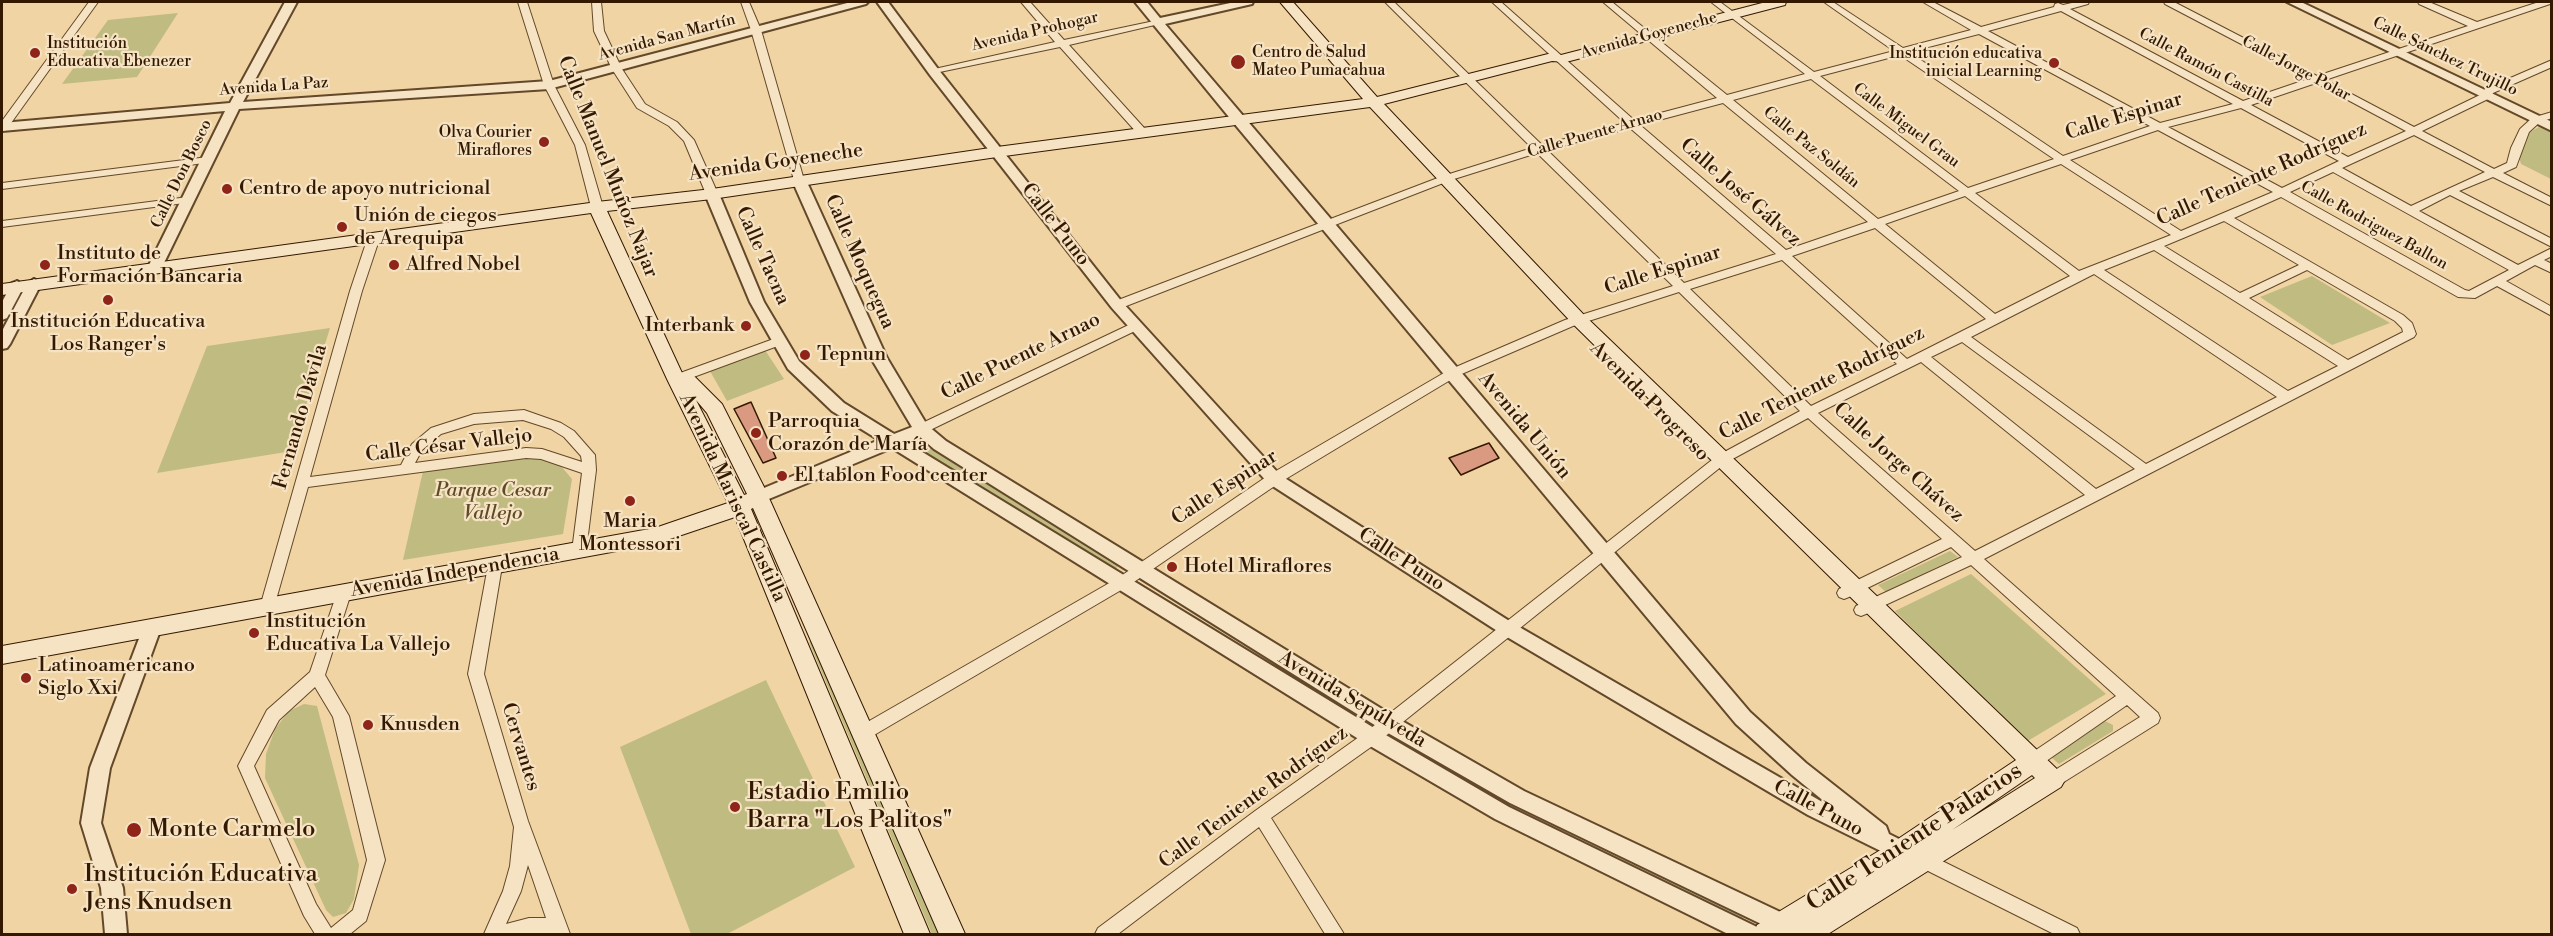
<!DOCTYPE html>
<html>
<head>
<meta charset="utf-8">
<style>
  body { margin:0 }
  #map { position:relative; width:2553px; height:936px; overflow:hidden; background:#f0d4a4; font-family:"Libre Bodoni",serif }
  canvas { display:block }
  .frame { position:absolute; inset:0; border:3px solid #341900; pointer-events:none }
</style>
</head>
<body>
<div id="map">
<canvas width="2553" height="936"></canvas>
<div class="frame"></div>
</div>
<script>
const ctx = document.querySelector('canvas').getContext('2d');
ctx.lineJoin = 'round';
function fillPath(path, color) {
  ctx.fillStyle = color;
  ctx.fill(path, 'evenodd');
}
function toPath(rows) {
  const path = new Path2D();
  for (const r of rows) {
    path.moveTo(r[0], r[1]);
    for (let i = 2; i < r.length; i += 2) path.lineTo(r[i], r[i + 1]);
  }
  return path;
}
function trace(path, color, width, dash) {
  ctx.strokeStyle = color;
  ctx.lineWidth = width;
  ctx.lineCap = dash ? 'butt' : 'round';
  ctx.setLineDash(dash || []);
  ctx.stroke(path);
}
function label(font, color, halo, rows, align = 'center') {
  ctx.font = font + ' "Libre Bodoni",serif';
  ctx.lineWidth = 4.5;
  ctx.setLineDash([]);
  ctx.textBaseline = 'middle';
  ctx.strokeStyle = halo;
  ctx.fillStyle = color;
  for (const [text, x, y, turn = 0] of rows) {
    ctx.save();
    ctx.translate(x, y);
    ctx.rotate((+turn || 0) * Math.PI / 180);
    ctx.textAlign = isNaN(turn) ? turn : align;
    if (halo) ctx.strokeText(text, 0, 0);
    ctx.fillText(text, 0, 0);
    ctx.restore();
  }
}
fillPath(toPath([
  [178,13,137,77,62,84,108,20],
  [2539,127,2551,132,2551,179,2521,164,2518,153,2528,133],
  [2312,276,2390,323,2332,345,2260,297],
  [330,328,292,451,157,473,207,346],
  [765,350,784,379,727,401,710,371],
  [921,443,1118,567,1108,572,912,446],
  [541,456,560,465,572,479,563,534,403,560,423,471],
  [1950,551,1958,557,1886,592,1878,585],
  [1971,574,2106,694,2026,742,1895,611],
  [815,640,940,934,932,934,809,642],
  [766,680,855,867,727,934,691,934,620,747],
  [304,704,317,706,359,865,354,899,346,913,333,917,326,910,265,778,266,754,275,729,289,711],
  [2103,720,2113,725,2113,731,2059,764,2051,757],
  [1403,741,1521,811,1743,917,1740,922,1516,816,1395,747]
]), '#c0bb81');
const building = toPath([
  [751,402,776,458,763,463,734,409,751,402],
  [1489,443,1499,458,1461,475,1449,458,1489,443]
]);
fillPath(building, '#da9a81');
trace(building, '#341900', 1.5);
const minor = toPath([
  [89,2,98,2,6,130,2,131,2,121,89,2],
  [518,2,527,2,554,85,585,145,603,207,601,209,593,209,591,207,575,145,544,85,518,2],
  [592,2,601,2,604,31,622,69,645,104,677,122,694,140,718,194,716,196,712,197,706,194,684,141,669,126,637,108,612,69,594,31,592,2],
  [741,2,749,2,761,30,804,180,803,182,795,182,794,180,751,30,741,2],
  [1021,2,1030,2,1064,40,1159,20,1159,24,1069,45,1146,130,1146,134,1138,134,1060,47,930,74,930,70,1055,42,1021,2],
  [1385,2,1394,2,1542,145,1625,123,1492,2,1501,2,1634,120,1717,98,1603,2,1612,2,1727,95,1805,74,1711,2,1720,2,1814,72,1894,51,1824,2,1833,2,1903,48,1971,30,1923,2,1933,2,1981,27,2054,7,2055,4,2058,3,2063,5,2076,2,2089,2,2088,4,2070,9,2243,101,2308,79,2165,4,2164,2,2174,2,2317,76,2468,26,2419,4,2418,2,2429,2,2477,22,2539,2,2551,2,2550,4,2325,80,2414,127,2482,94,2485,89,2552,60,2552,67,2493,93,2490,98,2422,131,2494,169,2507,163,2511,148,2520,129,2532,118,2552,112,2552,118,2540,122,2529,132,2516,167,2503,173,2552,198,2552,206,2493,177,2459,191,2552,239,2552,247,2450,195,2419,211,2518,265,2552,248,2552,256,2544,260,2552,264,2552,273,2535,265,2506,281,2552,307,2552,316,2497,286,2475,298,2458,297,2281,197,2234,218,2403,315,2412,323,2416,334,2414,337,1984,559,2158,713,2160,718,2158,723,2059,785,2053,787,2047,785,2045,780,2047,775,2140,717,2127,705,2039,766,2033,768,2027,766,2025,761,2027,756,2116,696,1971,565,1866,614,1861,616,1856,614,1854,610,1856,606,1962,557,1951,547,1849,597,1844,599,1839,597,1837,593,1839,589,1942,539,1808,418,1727,462,1378,742,1271,818,1344,934,1325,934,1259,827,1118,934,1095,934,1098,928,1255,811,1366,732,1717,456,1800,411,1679,292,1573,326,1457,376,1279,483,1128,586,869,738,863,740,857,738,855,733,857,728,1118,578,1269,475,1449,370,1565,320,1673,286,1537,153,1451,180,1121,308,1113,308,1111,305,1113,302,1443,176,1532,148,1385,2],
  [2061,11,2233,104,2160,123,1988,31,2061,11],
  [1979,34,2150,126,2063,156,1909,52,1979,34],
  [1900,55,2054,159,1968,188,1820,76,1900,55],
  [1811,79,1959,191,1878,219,1733,100,1811,79],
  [2316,83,2406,131,2348,157,2251,105,2316,83],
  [1723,103,1868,222,1786,250,1640,125,1723,103],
  [2241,108,2339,161,2282,188,2168,127,2241,108],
  [1630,128,1776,254,1684,283,1547,150,1630,128],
  [2158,130,2273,192,2181,231,2070,160,2158,130],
  [2414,135,2485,172,2411,206,2342,168,2414,135],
  [2061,164,2171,235,2079,271,1975,193,2061,164],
  [2333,172,2509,270,2469,291,2465,290,2290,192,2333,172],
  [1965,196,2070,276,1995,314,1885,224,1965,196],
  [2224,221,2299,265,2240,293,2164,246,2224,221],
  [1875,228,1986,319,1907,359,1792,256,1875,228],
  [2154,250,2338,366,2288,391,2104,270,2154,250],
  [1782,260,1897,364,1811,406,1690,289,1782,260],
  [2307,270,2395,321,2402,328,2403,332,2348,360,2249,298,2307,270],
  [2094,274,2277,397,2146,464,1971,337,2094,274],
  [1962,342,2135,469,2096,489,1931,357,1962,342],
  [1921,362,2085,495,1975,551,1818,413,1921,362],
  [208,157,212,158,212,162,2,189,2,183,208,157],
  [188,197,192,198,192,202,2,227,2,221,188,197],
  [374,233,380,237,362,291,310,477,401,465,412,444,431,428,474,414,524,410,561,423,574,431,595,455,596,470,586,551,584,555,579,556,574,555,572,551,582,473,541,459,526,458,308,487,274,607,272,611,267,613,262,611,260,607,350,291,368,237,374,233],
  [523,420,551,429,564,437,581,456,582,462,542,449,526,448,415,463,422,450,441,434,474,424,523,420],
  [1135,322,1139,323,1141,326,1139,329,926,432,916,432,914,429,916,426,1135,322],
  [779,337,783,338,785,341,783,344,680,382,672,382,670,379,672,376,779,337],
  [495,560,500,562,502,566,484,674,528,821,570,934,484,934,503,891,510,866,514,827,468,674,488,566,490,562,495,560],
  [528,865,546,918,529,918,506,924,521,891,528,865],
  [344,587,349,589,351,593,325,675,349,716,385,860,366,921,350,934,315,934,304,916,238,766,267,710,310,672,337,593,339,589,344,587],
  [315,687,333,717,367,860,353,910,331,928,316,904,254,766,279,720,315,687],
  [1924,852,2077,928,2080,934,2054,934,1918,866,1915,860,1918,854,1924,852]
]);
const tertiary = toPath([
  [285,2,297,2,243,102,549,81,851,2,868,2,866,4,549,89,239,109,162,267,155,272,148,267,225,111,2,131,2,123,230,103,285,2],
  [877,2,888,2,938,69,1122,302,1280,475,1514,624,1831,807,1792,775,1736,724,1233,122,1135,2,1147,2,1160,18,1235,2,1253,2,1252,4,1165,24,1750,712,1806,763,1886,826,1889,834,1915,847,1918,854,1915,861,1908,864,1901,861,1808,815,1502,634,1268,483,1112,308,930,75,877,2],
  [2287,2,2301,2,2552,122,2552,131,2287,2],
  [799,176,806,180,887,358,927,425,946,441,1395,717,1524,791,1812,927,1815,934,1782,934,1510,803,1381,729,934,449,919,436,906,442,1379,731,1509,807,1757,927,1760,934,1728,934,1495,819,1365,743,892,448,764,501,758,503,752,501,750,497,752,493,879,440,832,411,788,369,750,302,705,194,707,191,717,191,719,194,764,302,799,361,844,403,894,434,912,427,871,358,792,180,799,176],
  [34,279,41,284,10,344,7,348,2,349,2,331,27,284,34,279],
  [17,281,24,286,7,318,2,320,2,302,12,283,17,281],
  [152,621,158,623,161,628,110,768,101,823,123,888,127,934,105,934,101,888,81,823,90,768,143,628,146,623,152,621]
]);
const secondary = toPath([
  [1280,2,1293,2,1377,97,1552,53,1561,55,1766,2,1786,2,1785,5,1566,62,1552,61,1384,104,1585,316,2061,773,2065,780,2061,787,1828,934,1793,934,1795,930,1788,934,1753,934,1757,925,1892,843,2016,760,1573,324,1370,107,997,157,712,199,607,211,682,373,694,376,722,404,764,487,965,934,939,934,753,508,751,509,930,934,904,934,735,517,655,544,2,664,2,646,655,528,728,503,667,379,591,213,2,295,2,284,597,202,712,189,997,147,1363,99,1280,2],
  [696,400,707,413,747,494,744,495,696,400],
  [2032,775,2035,778,1952,830,2032,775]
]);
trace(minor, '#634829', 2);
trace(tertiary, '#634829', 4);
trace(secondary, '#341900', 2);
fillPath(minor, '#f5e3c4');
fillPath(tertiary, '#f5e3c4');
fillPath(secondary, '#f5e3c4');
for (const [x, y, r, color] of [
  [35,53,6,"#8f2418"],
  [1238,62,8,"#8f2418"],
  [2054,63,6,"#8f2418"],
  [544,142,6,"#8f2418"],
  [227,189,6,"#8f2418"],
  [342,227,6,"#8f2418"],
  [45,265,6,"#8f2418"],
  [394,265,6,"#8f2418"],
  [108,300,6,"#8f2418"],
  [746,326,6,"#8f2418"],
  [805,355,6,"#8f2418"],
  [756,433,6,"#8f2418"],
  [782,476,6,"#8f2418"],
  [630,501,6,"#8f2418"],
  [1172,567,6,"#8f2418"],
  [254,633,6,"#8f2418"],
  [26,678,6,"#8f2418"],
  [368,725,6,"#8f2418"],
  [735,807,6,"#8f2418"],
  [134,830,8,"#8f2418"],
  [72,889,6,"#8f2418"]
]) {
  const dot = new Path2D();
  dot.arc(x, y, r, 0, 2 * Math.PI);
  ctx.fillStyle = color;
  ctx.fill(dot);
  trace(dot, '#f5e3c4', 2);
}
label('16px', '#341900', '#f5e3c4', [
  ["Avenida Prohogar",1035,32,-13],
  ["Avenida Goyeneche",1649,36,-15],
  ["Avenida San Martín",667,38,-15],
  ["Calle Sánchez Trujillo",2445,57,26],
  ["Calle Ramón Castilla",2206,68,28],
  ["Calle Jorge Polar",2296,69,28],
  ["Avenida La Paz",274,87,-4],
  ["Calle Miguel Grau",1906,126,37],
  ["Calle Puente Arnao",1595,134,-16],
  ["Calle Paz Soldán",1811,148,39],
  ["Calle Don Bosco",182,174,-64],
  ["Calle Rodriguez Ballon",2374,226,29]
]);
label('16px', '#341900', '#f5e3c4', [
  ["Institución",47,44],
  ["Educativa Ebenezer",47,62],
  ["Centro de Salud",1252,53],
  ["Mateo Pumacahua",1252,71],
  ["Institución educativa",2042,54,"right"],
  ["inicial Learning",2042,72,"right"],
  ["Olva Courier",532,133,"right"],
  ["Miraflores",532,151,"right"]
], 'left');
label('20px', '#341900', '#f5e3c4', [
  ["Calle Espinar",2124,117,-17],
  ["Avenida Goyeneche",776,163,-8],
  ["Calle Manuel Muñoz Najar",607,167,68],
  ["Calle Teniente Rodríguez",2262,175,-24],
  ["Calle José Gálvez",1740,193,41],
  ["Calle Puno",1055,225,52],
  ["Calle Tacna",762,256,66],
  ["Calle Moquegua",859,262,66],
  ["Calle Espinar",1663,271,-18],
  ["Calle Puente Arnao",1021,357,-26],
  ["Calle Teniente Rodríguez",1822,384,-27],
  ["Avenida Progreso",1649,402,45],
  ["Fernando Dávila",301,417,-74],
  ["Avenida Unión",1524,426,50],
  ["Calle César Vallejo",449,446,-7],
  ["Calle Jorge Chávez",1898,463,42],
  ["Calle Espinar",1225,488,-33],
  ["Avenida Mariscal Castilla",732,498,65],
  ["Calle Puno",1401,560,33],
  ["Avenida Independencia",455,573,-10],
  ["Avenida Sepúlveda",1352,700,31],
  ["Cervantes",520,747,73],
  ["Calle Teniente Rodríguez",1254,798,-36],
  ["Calle Puno",1818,809,28]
]);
label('20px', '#341900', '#f5e3c4', [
  ["Centro de apoyo nutricional",239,189],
  ["Unión de ciegos",354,216],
  ["de Arequipa",354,239],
  ["Instituto de",57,254],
  ["Formación Bancaria",57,277],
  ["Alfred Nobel",406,265],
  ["Institución Educativa",108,322,"center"],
  ["Los Ranger's",108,345,"center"],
  ["Interbank",734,326,"right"],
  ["Tepnun",817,355],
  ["Parroquia",768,422],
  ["Corazón de María",768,445],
  ["El tablon Food center",794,476],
  ["Maria",630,522,"center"],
  ["Montessori",630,545,"center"],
  ["Hotel Miraflores",1184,567],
  ["Institución",266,622],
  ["Educativa La Vallejo",266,645],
  ["Latinoamericano",38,666],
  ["Siglo Xxi",38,689],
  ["Knusden",380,725]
], 'left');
label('italic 20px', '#5e4a27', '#f5e3c4', [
  ["Parque Cesar",493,491],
  ["Vallejo",493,514]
]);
label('24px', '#341900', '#f5e3c4', [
  ["Estadio Emilio",747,793],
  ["Barra \"Los Palitos\"",747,821],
  ["Monte Carmelo",148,830],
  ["Institución Educativa",84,875],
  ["Jens Knudsen",84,903]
], 'left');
label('24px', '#341900', '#f5e3c4', [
  ["Calle Teniente Palacios",1915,838,-33]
]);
</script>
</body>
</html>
